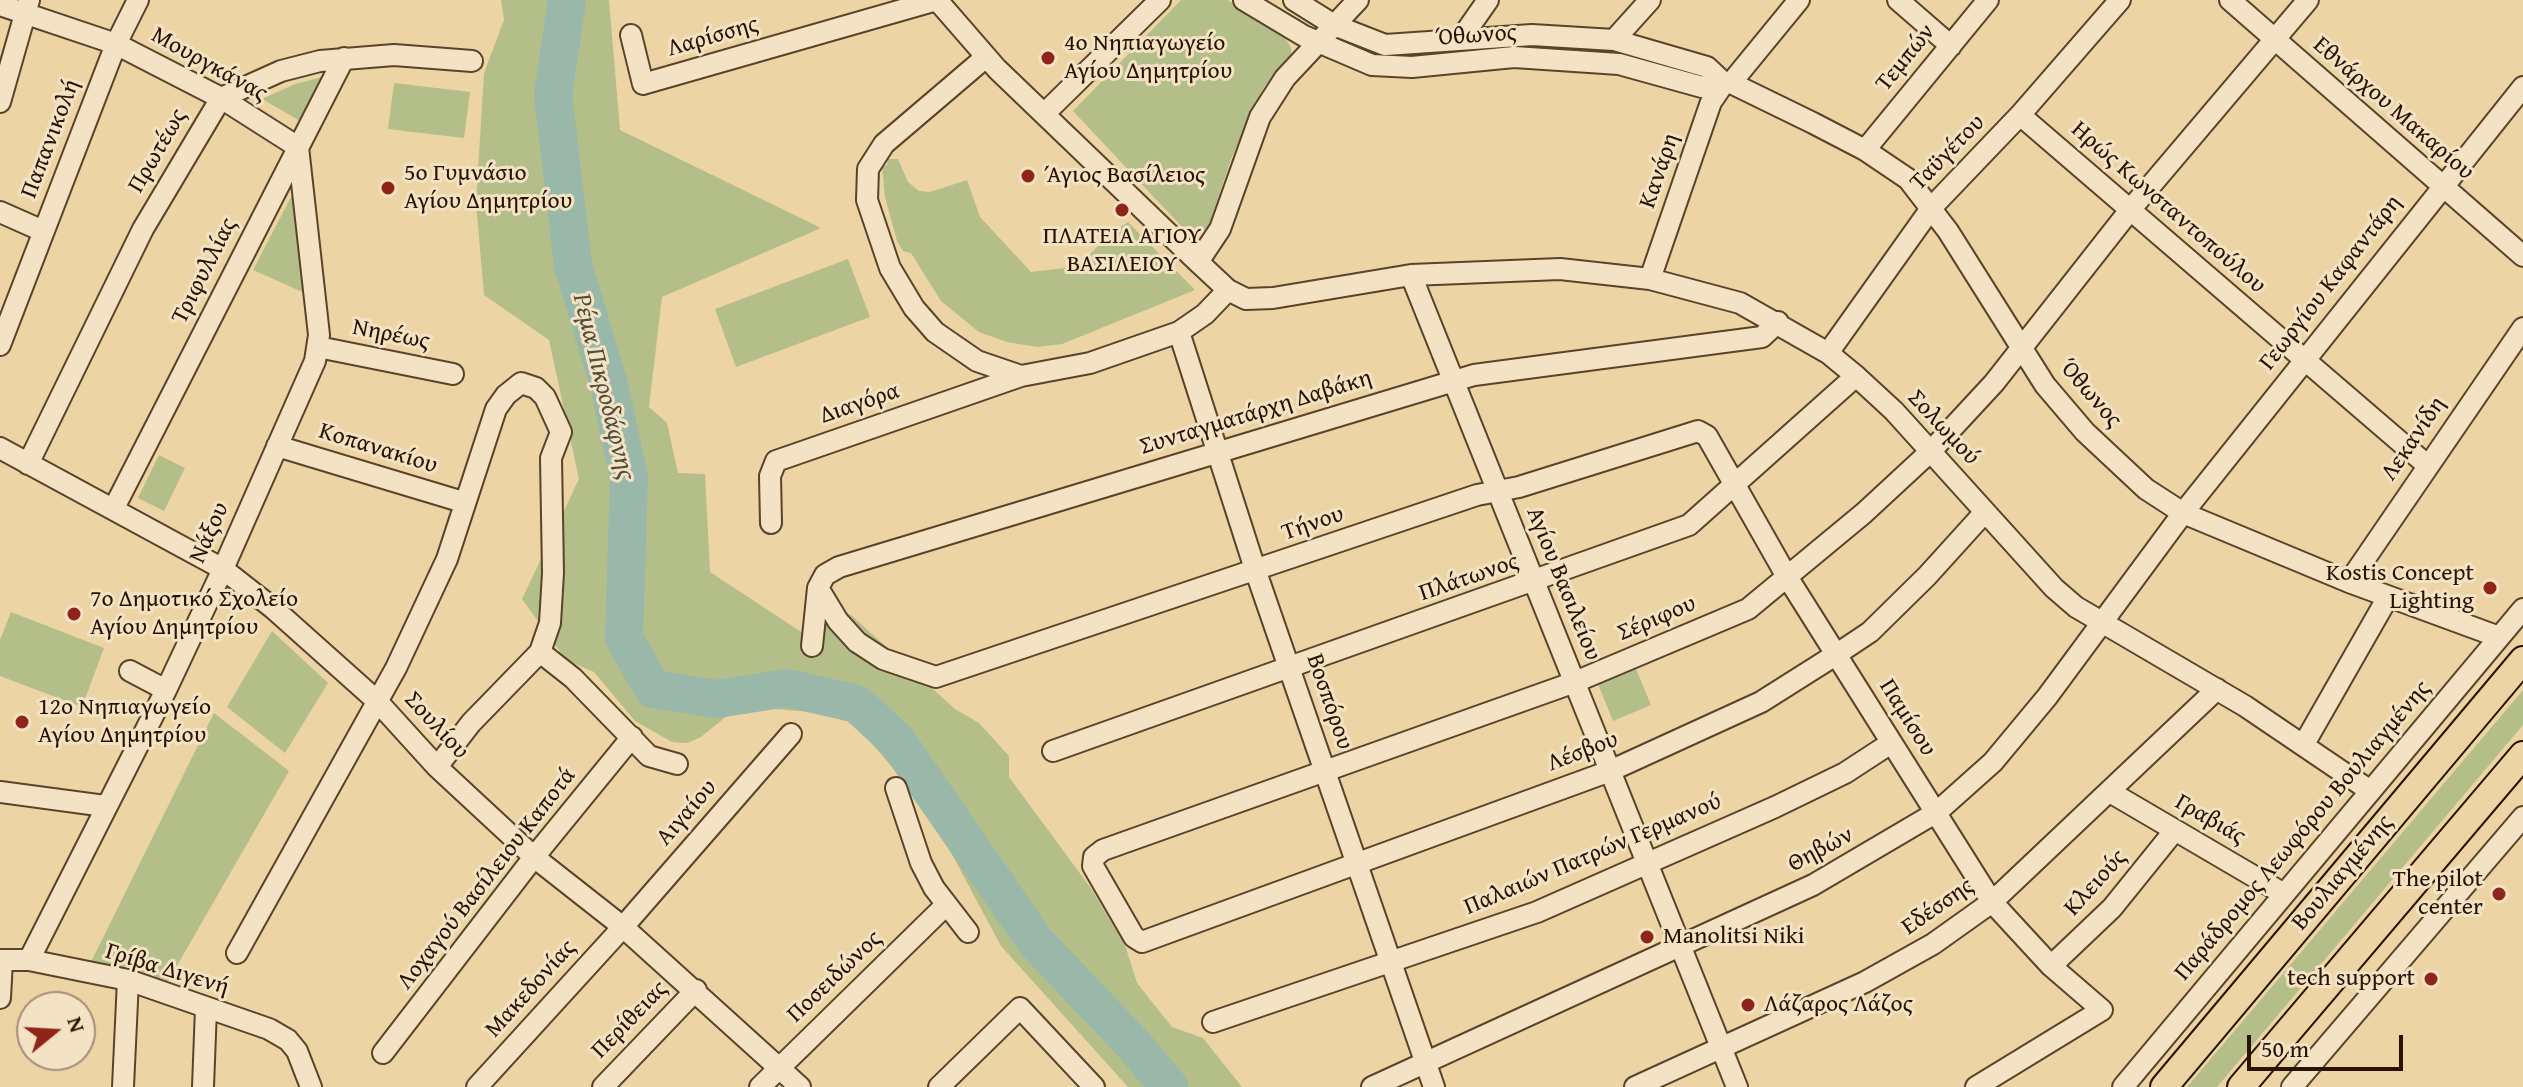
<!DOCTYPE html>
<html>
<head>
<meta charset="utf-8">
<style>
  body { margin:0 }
  #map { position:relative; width:2523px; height:1087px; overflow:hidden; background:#edd4a4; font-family:"Gentium Book Plus",serif }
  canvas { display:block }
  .north { position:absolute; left:16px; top:991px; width:80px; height:80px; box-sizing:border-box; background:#f3e3c4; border:2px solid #a29076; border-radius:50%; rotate:72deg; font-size:22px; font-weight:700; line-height:32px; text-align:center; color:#291300 }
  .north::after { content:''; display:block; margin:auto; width:28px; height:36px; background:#8f2418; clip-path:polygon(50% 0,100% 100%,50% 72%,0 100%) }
  .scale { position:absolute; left:2247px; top:1035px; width:156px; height:36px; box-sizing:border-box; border:4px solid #291300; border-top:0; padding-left:10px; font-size:24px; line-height:28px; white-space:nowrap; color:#291300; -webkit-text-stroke:6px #f3e3c4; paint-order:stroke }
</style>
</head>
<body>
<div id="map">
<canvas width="2523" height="1087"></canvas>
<div class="north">N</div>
<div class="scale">50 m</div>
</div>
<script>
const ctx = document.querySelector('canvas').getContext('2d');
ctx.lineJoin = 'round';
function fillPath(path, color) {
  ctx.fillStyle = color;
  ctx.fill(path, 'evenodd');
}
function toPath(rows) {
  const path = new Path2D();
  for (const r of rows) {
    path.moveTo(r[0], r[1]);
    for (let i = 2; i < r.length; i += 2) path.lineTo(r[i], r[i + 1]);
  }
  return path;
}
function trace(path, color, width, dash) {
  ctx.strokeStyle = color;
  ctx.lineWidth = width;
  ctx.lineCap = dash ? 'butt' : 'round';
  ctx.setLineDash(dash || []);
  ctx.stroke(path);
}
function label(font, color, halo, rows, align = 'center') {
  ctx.font = font + ' "Gentium Book Plus",serif';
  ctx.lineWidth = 6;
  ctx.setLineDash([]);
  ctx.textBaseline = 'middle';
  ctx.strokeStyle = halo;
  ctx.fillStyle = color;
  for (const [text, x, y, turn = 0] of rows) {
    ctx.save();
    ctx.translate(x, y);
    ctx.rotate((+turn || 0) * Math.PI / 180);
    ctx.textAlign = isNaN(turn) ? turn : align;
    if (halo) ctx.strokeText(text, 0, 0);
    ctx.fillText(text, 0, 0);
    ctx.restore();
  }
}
fillPath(toPath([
  [501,0,609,0,620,130,821,228,662,297,649,407,667,423,678,473,705,474,710,572,818,643,823,617,836,608,851,615,955,709,979,723,1009,756,1009,777,1090,887,1125,945,1137,983,1172,1027,1203,1038,1242,1087,1128,1087,1001,946,926,806,847,715,739,706,701,737,687,743,672,742,635,721,594,672,566,660,522,599,579,479,549,340,484,295,476,202,484,73,504,20],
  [1181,0,1228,0,1286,39,1291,48,1291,56,1264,87,1231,159,1208,228,1199,232,1183,228,1073,111],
  [326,76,302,122,262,99,295,84],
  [394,83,470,92,464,138,388,129],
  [888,159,898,159,908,182,919,191,930,192,967,180,980,217,1031,272,1073,267,1083,262,1108,235,1128,222,1195,290,1062,344,1037,347,1007,342,979,332,941,301,911,253,903,251,897,241,885,197,882,167,887,165],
  [291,197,294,198,307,294,253,270],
  [848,259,870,317,736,367,715,309],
  [159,455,185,468,164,511,138,498],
  [11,612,104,648,82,707,0,676,0,640],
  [272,631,328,683,285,753,227,707],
  [1636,669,1651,705,1613,721,1598,684],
  [2523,690,2523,725,2217,1087,2187,1087],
  [214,713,289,771,167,983,89,966]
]), '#b4be89');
trace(toPath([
  [567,0,553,95,573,265,609,385,629,477,624,638,653,689,717,699,787,688,857,704,897,741,1035,941,1133,1044,1169,1087]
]), '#99b8a9', 38);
const minor = toPath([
  [1244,0,1304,36,1372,65,1412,67,1514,57,1619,64,1702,87,1731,83,1813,123,1865,150,1908,179,1948,231,2045,385,2085,432,2146,489,2183,513,2349,582,2499,637],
  [1294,0,1334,25,1385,45,1532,35,1614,40,1707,67,1724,83],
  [1898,0,1951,46],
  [2230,0,2523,256],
  [0,5,116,44,221,98,298,147,319,335,315,361,223,569,166,690,29,960],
  [631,35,643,84,937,0,997,69,1198,262,1228,290,1246,299,1273,298,1411,275,1560,269,1650,279,1740,303,1828,353,1856,376,1894,411,2054,588,2076,607,2245,706,2369,790],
  [1460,40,1488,0],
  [1614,40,1650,0],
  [986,57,884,144,868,169,867,200,890,268,914,308,935,332,977,361,1021,376,1090,363,1179,332,1205,314,1228,290],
  [1731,83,1799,0],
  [0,102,29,0],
  [1044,114,1160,0],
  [2020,115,2427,465],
  [1865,150,1988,0],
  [0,212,43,231],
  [1198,262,1220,229,1260,117,1285,78,1358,0],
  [1411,275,1737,1087],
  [1650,279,1711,102,1724,83],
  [1179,332,1256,572,1434,1087],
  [0,345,116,44,138,0],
  [318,347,453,374],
  [1828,353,1932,207,2020,115,2120,0],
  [277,446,463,502],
  [0,448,223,569,274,609,377,701,437,767,534,857,623,927,800,1087],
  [28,464,143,229,221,98,281,71,320,61,394,55,472,61],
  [114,508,344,58],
  [1985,512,1927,576,1870,632,1837,654,1761,702,1610,771,1142,942,1134,937,1093,866,1094,857,1103,850,1575,682,1748,609,1864,513,1931,451,1994,383,2130,210,2308,0],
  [771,523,770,476,776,461,1021,376],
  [2349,582,2523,328],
  [818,588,838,621,857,642,883,659,936,677,1477,495,1519,487,1698,431,1707,436,1786,575,1992,902,2051,966,2102,1010,1976,1087],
  [812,646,818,588,825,575,839,567,1474,375,1762,337,1778,322],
  [130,671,166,690],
  [2304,744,2388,597],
  [1053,751,1689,525,1856,376],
  [437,767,471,723,540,652],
  [896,788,921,863,934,888,968,932],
  [0,792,105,806],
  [2110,792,2284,894],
  [237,953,396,668,447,559,496,409,506,395,521,383,536,388,545,397,561,432,551,458,553,573,550,623,540,652,573,678,649,756,677,764],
  [0,960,29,960,128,980,269,1029,288,1040,297,1051,311,1087],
  [2051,966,2112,908,2175,830],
  [0,998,2,960],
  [1213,1022,1537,912,1775,807,1845,773,1891,743],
  [383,1053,534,857,632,737],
  [123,1087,128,980],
  [203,1087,206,1008],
  [477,1087,623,927,791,734],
  [603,1087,696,990],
  [760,1087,946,905],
  [939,1087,1020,1008,1094,1087],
  [1372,1087,1813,885,1937,812,1993,762,2047,697,2183,513,2523,87],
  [1635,1087,1865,982,1933,944,1992,902,2217,689],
  [2123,1087,2523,609],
  [2292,1087,2523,817]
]);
const major = toPath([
  [2164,1087,2523,660],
  [2241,1087,2523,755]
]);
trace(minor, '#5a4329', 24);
trace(major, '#291300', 30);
trace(minor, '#f3e3c4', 20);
trace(major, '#edd4a4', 26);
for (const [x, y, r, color] of [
  [1048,58,8,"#8f2418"],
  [1028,176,8,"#8f2418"],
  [388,188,8,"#8f2418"],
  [1122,210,8,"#8f2418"],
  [2490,588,8,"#8f2418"],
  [74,614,8,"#8f2418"],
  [22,722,8,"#8f2418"],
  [2499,894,8,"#8f2418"],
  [1647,937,8,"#8f2418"],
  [2431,979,8,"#8f2418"],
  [1748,1005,8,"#8f2418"]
]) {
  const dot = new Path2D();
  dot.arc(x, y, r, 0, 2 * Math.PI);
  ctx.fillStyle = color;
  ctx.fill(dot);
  trace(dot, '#f3e3c4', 3);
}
label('24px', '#291300', '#f3e3c4', [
  ["Όθωνος",1476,36,-4],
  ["Λαρίσσης",713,37,-16],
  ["Τεμπών",1906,58,-51],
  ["Μουργκάνας",209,65,29],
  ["Εθνάρχου Μακαρίου",2393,109,41],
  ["Παπανικολή",51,139,-69],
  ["Πρωτέως",158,151,-60],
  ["Ταϋγέτου",1948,153,-46],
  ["Κανάρη",1660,171,-71],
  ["Ηρώς Κωνσταντοπούλου",2168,208,41],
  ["Τριφυλλίας",205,271,-63],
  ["Γεωργίου Καφαντάρη",2331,283,-52],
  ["Νηρέως",391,335,11],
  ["Όθωνος",2090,394,49],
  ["Διαγόρα",860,404,-19],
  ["Συνταγματάρχη Δαβάκη",1256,413,-17],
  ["Σολωμού",1943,428,47],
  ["Λεκανίδη",2414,439,-56],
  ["Κοπανακίου",378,449,17],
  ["Τήνου",1313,524,-19],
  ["Νάξου",210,533,-66],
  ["Πλάτωνος",1469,578,-19],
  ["Αγίου Βασιλείου",1563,584,68],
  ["Σέριφου",1657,619,-23],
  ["Βοσπόρου",1329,702,71],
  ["Παμίσου",1907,718,58],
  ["Σουλίου",436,726,47],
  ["Λέσβου",1583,752,-21],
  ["Αιγαίου",687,813,-49],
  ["Γραβιάς",2210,820,30],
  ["Παράδρομος Λεωφόρου Βουλιαγμένης",2303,831,-50],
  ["Θηβών",1821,850,-28],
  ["Παλαιών Πατρών Γερμανού",1593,855,-23],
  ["Βουλιαγμένης",2343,873,-50],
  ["Λοχαγού Βασίλειου Καποτά",487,879,-52],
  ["Κλειούς",2096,883,-48],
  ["Εδέσσης",1938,907,-35],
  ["Γρίβα Διγενή",167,970,17],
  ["Ποσειδώνος",835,977,-44],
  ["Μακεδονίας",531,989,-48],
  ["Περίθειας",630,1020,-46]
]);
label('24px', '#291300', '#f3e3c4', [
  ["4ο Νηπιαγωγείο",1064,44],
  ["Αγίου Δημητρίου",1064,72],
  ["5ο Γυμνάσιο",404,174],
  ["Αγίου Δημητρίου",404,202],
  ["Άγιος Βασίλειος",1044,176],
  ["ΠΛΑΤΕΙΑ ΑΓΙΟΥ",1122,237,"center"],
  ["ΒΑΣΙΛΕΙΟΥ",1122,265,"center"],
  ["Kostis Concept",2474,574,"right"],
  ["Lighting",2474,602,"right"],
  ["7ο Δημοτικό Σχολείο",90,600],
  ["Αγίου Δημητρίου",90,628],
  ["12ο Νηπιαγωγείο",38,708],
  ["Αγίου Δημητρίου",38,736],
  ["The pilot",2483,880,"right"],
  ["center",2483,908,"right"],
  ["Manolitsi Niki",1663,937],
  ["tech support",2415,979,"right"],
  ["Λάζαρος Λάζος",1764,1005]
], 'left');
label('italic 26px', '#504d3b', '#f3e3c4', [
  ["Ρέμα Πικροδάφνης",603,387,76]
]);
</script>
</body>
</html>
